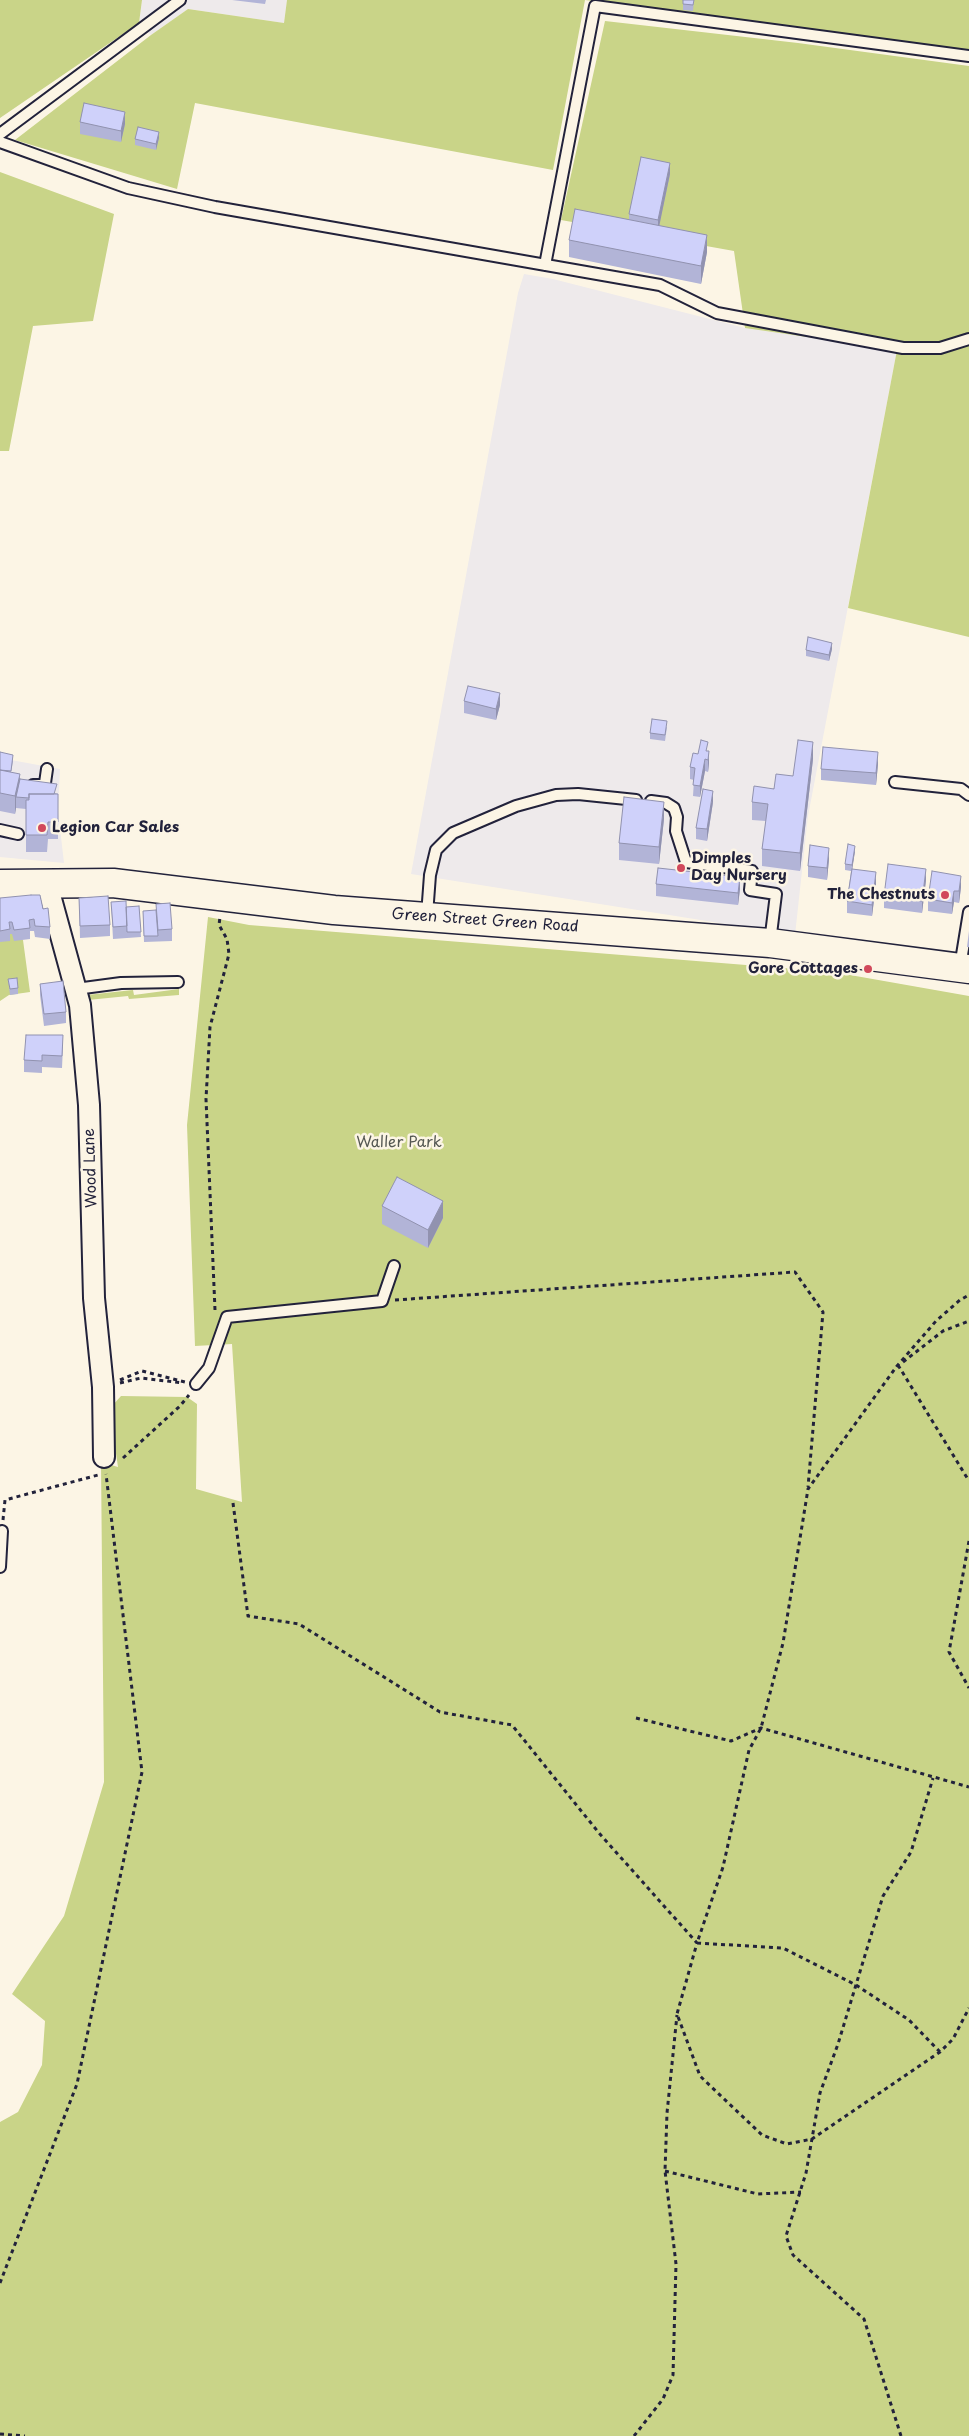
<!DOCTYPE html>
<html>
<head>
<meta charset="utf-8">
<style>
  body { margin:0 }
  canvas { display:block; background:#fcf5e5 }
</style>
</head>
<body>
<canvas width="969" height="2436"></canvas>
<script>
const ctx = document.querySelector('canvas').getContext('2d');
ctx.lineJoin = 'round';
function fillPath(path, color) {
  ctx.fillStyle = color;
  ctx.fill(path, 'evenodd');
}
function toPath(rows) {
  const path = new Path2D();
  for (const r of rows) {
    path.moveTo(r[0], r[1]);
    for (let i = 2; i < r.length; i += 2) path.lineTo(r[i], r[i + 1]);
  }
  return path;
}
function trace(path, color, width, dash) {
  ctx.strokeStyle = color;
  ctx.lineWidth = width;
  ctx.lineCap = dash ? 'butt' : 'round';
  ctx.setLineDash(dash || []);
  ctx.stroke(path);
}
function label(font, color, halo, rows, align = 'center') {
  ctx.font = font + ' "Playpen Sans",sans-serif';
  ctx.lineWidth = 5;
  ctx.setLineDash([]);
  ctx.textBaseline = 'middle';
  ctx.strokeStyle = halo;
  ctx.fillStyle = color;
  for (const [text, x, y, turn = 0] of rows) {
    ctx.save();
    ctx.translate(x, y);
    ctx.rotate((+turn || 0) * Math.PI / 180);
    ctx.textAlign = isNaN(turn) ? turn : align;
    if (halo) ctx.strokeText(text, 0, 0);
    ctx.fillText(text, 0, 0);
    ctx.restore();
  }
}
fillPath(toPath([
  [142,0,287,0,284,23,188,9,151,35,139,23],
  [524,274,553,279,745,328,897,350,808,816,795,935,411,874,518,293],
  [0,758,60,769,58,811,64,863,0,857]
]), '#eeeaeb');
fillPath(toPath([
  [0,0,142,0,139,23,0,118],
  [287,0,969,0,969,50,585,0,553,170,195,103,177,189,15,140,151,35,188,9,284,23],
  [605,21,798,43,969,66,969,637,848,608,897,350,745,328,734,251,561,220],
  [0,172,114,214,93,321,33,326,9,451,0,451],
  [208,917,249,925,833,972,969,996,969,2436,0,2436,0,2122,18,2112,42,2065,45,2021,12,1994,64,1916,104,1782,101,1462,118,1467,111,1419,112,1406,121,1396,187,1397,197,1404,196,1489,242,1502,232,1344,195,1346,187,1125],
  [9,934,14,934,23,940,30,992,9,995,0,1001,0,942],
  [179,989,179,995,129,999,128,996,88,1000,87,995,133,990,134,995]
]), '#c9d488');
const service = toPath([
  [0,134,180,0],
  [0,142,128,188,215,207,660,285,717,313,903,348,940,348,969,339],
  [545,265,595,6,969,56],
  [895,782,961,789,969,795],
  [33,785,42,785,45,783,47,769],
  [651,801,666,803,674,808,677,817,676,831,686,862,752,871,750,890,776,894,770,942],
  [0,830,18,834],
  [427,915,430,875,436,850,453,833,516,806,556,795,578,794,636,800],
  [960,967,969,912],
  [76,989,121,983,178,982],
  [196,1384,209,1368,227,1317,382,1301,394,1266],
  [0,1567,2,1531]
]);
const minor = toPath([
  [50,882,51,899,80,1005,89,1105,94,1298,103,1387,104,1457]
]);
const secondary = toPath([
  [0,884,113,883,334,910,770,943,969,969]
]);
trace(service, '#22223b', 14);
trace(minor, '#22223b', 24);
trace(secondary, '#22223b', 31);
trace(toPath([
  [395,1300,795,1272,823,1312,808,1487],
  [215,1310,206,1099,210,1027,229,954,227,939,219,925,220,917],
  [903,1362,943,1331,969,1321],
  [898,1365,969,1481],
  [120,1380,142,1371,185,1382],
  [120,1383,141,1378,183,1383],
  [123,1458,180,1406,189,1395],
  [233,1503,248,1616,299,1624,440,1712,512,1725,599,1833,697,1943,677,2014,700,2076,762,2135,787,2144,812,2139,940,2052,953,2039,969,2008],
  [3,1520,5,1500,98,1475],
  [969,1541,949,1652,969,1688],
  [636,1718,731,1741,761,1728,969,1787],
  [940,2052,909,2020,856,1985,783,1948,697,1943,723,1867,749,1750,761,1728,783,1643,808,1489,897,1366,936,1321,960,1300,969,1295],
  [665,2171,758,2194,801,2192],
  [0,2283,77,2084,142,1772,106,1474],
  [0,2434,25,2436],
  [634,2436,663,2399,673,2375,676,2264,665,2171,667,2113,677,2015],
  [901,2436,864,2319,793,2255,786,2236,806,2173,820,2093,838,2044,883,1896,911,1852,933,1778]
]), '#22223b', 3, [4, 4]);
trace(service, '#fcf5e5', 10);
trace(minor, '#fcf5e5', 20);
trace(secondary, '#fcf5e5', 28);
fillPath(toPath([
  [232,0,266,0,265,4],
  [694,0,693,11,683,10,683,4],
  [80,122,125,124,121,142,80,134],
  [159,138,156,150,135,145,135,139],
  [670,174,659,225,707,252,701,284,569,257,569,240,629,220,629,214],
  [832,649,829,661,806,656,806,650],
  [464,701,500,705,496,720,464,713],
  [667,727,665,741,650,739,650,733],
  [708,751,709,763,708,772,705,771,700,797,693,796,694,780,690,779,690,767,698,754],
  [0,752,13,761,11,772,20,779,58,794,58,839,48,839,47,852,26,852,26,809,16,808,15,814,0,811],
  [813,759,800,871,762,866,762,849,766,821,752,820,752,802,793,776],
  [878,764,876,785,821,780,821,769],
  [713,802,707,841,696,839,696,828],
  [664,819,659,864,619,860,619,843],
  [855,851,852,869,876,884,872,916,847,913,847,901,851,871,845,870,845,864],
  [829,859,827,880,808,877,808,866],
  [926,880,922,913,884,908,884,896],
  [656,884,740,889,738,905,656,896],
  [961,887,959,903,954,902,952,914,928,911,928,899],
  [0,898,43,909,50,927,50,939,35,937,34,931,30,931,30,939,14,941,12,934,10,934,10,941,0,942],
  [79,898,110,925,110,936,80,938],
  [111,902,126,907,139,906,141,937,113,939],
  [143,911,172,929,172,941,144,942],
  [969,931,969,947,967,947],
  [8,979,18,988,18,994,10,995],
  [40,984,66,1012,66,1023,44,1026,40,995],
  [63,1046,62,1068,42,1067,42,1073,24,1072,24,1060],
  [382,1206,443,1218,428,1248,382,1224]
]), '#b2b4d7');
fillPath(toPath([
  [125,112,125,124,121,142,121,131],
  [159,132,159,138,156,150,156,144],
  [670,163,670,174,658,232,658,220],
  [707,235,707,252,701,284,701,266],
  [832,643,832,649,829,661,829,655],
  [500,693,500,705,496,720,496,709],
  [813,742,813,759,800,871,800,853],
  [709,751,709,763,708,772,708,760],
  [878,752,878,764,876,785,876,773],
  [705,759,705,771,700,797,700,786],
  [20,774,20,791,16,797,16,808,15,814,15,796],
  [713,791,713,802,707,841,707,829],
  [664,802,664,819,659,864,659,847],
  [855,846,855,851,852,871,852,865],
  [829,848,829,859,827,880,827,868],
  [926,869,926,880,922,913,922,901],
  [876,872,876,884,872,916,872,905],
  [961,876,961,887,959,903,959,891],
  [740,877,740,889,738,905,738,893],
  [954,891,954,902,952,914,952,903],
  [443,1201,443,1218,428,1248,428,1230]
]), '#9192af');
const building = toPath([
  [683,0,694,0,693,5,683,4,683,0],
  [84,103,125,112,121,131,80,122,84,103],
  [138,127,159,132,156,144,135,139,138,127],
  [641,157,670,163,658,220,629,214,641,157],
  [575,209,707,235,701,266,569,240,575,209],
  [808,637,832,643,829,655,806,650,808,637],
  [468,686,500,693,496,709,464,701,468,686],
  [652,719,667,721,665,735,650,733,652,719],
  [701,740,708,742,706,751,709,751,708,760,705,759,700,786,693,785,695,768,690,767,693,753,698,754,701,740],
  [798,740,813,742,800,853,762,849,768,804,752,802,754,786,774,789,776,774,793,776,798,740],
  [823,747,878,752,876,773,821,769,823,747],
  [0,752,13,755,11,771,0,770,0,752],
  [0,770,20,774,15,796,0,793,0,770],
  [20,779,57,784,54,794,29,794,29,798,16,797,20,779],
  [703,789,713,791,707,829,696,828,703,789],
  [29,794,58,794,58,822,48,822,47,835,26,835,26,800,29,800,29,794],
  [624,797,664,802,659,847,619,843,624,797],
  [848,844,855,846,852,865,845,864,848,844],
  [810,845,829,848,827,868,808,866,810,845],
  [888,864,926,869,922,901,884,896,888,864],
  [658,868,740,877,738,893,656,884,658,868],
  [852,869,876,872,872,905,847,901,852,869],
  [932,871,961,876,959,891,954,891,952,903,928,899,932,871],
  [31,895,40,895,43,909,48,908,50,927,35,926,34,919,29,920,30,928,14,930,12,922,9,922,10,929,0,931,0,898,31,895],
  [108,896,110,925,80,926,79,898,108,896],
  [126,901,127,926,113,927,111,902,126,901],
  [170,903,172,929,158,930,156,904,170,903],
  [139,906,141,932,127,932,126,907,139,906],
  [156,910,158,936,144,936,143,911,156,910],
  [17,978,18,988,10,989,8,979,17,978],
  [63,981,66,1012,44,1014,40,984,63,981],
  [26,1035,63,1035,62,1056,42,1055,42,1061,24,1060,26,1035],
  [397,1177,443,1201,428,1230,382,1206,397,1177]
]);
fillPath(building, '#cfd1fa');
trace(building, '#9192af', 1);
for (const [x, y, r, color] of [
  [42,828,5,"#d1495b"],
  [681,868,5,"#d1495b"],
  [945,895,5,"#d1495b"],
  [868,969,5,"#d1495b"]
]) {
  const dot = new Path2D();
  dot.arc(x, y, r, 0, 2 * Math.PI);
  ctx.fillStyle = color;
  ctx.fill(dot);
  trace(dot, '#fcf5e5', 2);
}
label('bold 15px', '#22223b', '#fcf5e5', [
  ["Legion Car Sales",52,828],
  ["Dimples",691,859],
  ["Day Nursery",691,876],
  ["The Chestnuts",935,895,"right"],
  ["Gore Cottages",858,969,"right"]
], 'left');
label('15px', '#22223b', '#fcf5e5', [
  ["Green Street Green Road",485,921,4],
  ["Wood Lane",91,1168,-92]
]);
label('15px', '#545752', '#fcf5e5', [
  ["Waller Park",399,1143]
]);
</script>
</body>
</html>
